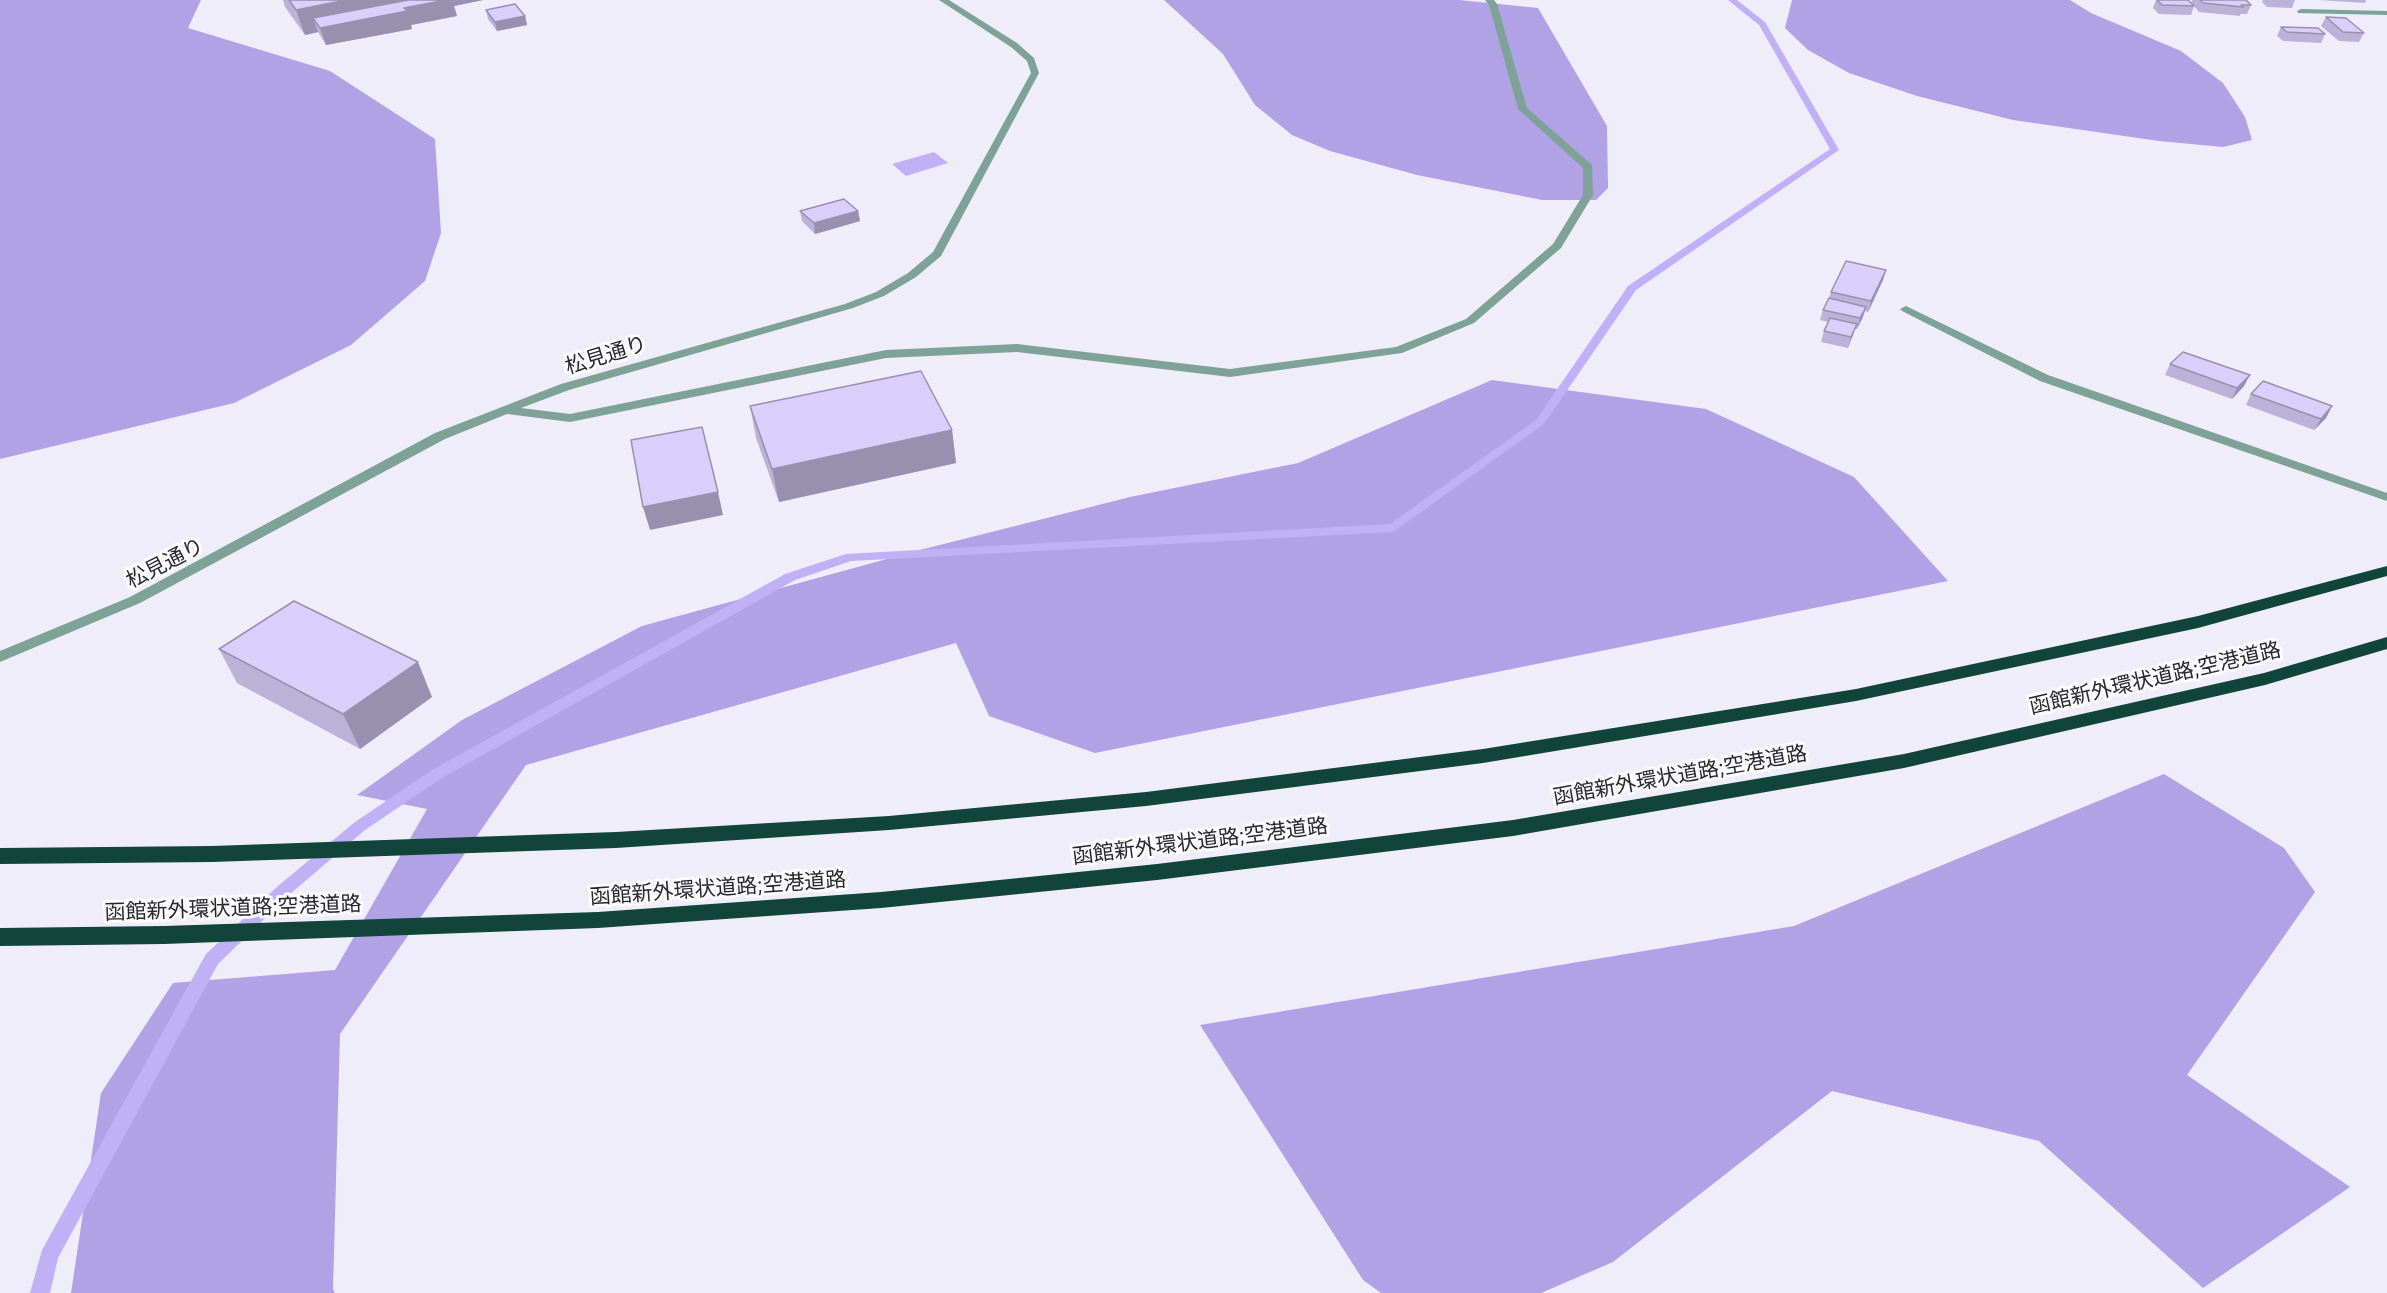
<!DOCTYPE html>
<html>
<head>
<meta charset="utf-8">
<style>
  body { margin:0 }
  canvas { display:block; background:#f0edfa }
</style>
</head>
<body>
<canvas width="2387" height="1293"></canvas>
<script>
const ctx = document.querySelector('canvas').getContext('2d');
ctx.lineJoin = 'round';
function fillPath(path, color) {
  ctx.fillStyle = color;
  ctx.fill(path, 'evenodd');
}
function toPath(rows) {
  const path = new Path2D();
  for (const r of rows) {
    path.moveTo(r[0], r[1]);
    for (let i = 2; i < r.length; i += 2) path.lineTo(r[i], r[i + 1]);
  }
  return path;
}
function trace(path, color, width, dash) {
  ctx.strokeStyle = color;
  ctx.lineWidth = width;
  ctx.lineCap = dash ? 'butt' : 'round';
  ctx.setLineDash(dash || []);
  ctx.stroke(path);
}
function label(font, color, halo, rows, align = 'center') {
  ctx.font = font + ' Ubuntu,"Noto Sans JP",sans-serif';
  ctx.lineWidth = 6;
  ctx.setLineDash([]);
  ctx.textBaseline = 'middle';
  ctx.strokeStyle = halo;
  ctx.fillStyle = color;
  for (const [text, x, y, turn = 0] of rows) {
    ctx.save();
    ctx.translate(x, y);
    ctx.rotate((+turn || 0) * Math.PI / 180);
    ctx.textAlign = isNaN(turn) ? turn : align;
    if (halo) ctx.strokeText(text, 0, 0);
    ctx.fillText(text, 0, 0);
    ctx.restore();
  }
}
fillPath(toPath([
  [0,0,201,0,188,28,330,71,435,139,441,233,425,281,351,345,234,403,0,459],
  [1164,0,1459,0,1538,8,1607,126,1608,188,1596,200,1542,200,1417,175,1330,151,1292,135,1255,105,1223,54],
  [1792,0,2070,0,2091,13,2181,51,2223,83,2245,117,2252,140,2223,147,2159,141,2013,120,1917,96,1849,73,1808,50,1785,28],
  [1492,380,1706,409,1854,477,1948,581,1095,753,989,716,956,643,526,765,340,1034,333,1289,335,1293,71,1293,101,1093,173,983,335,970,427,809,357,795,462,720,642,626,916,551,1130,497,1298,463],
  [2164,774,2284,848,2315,892,2187,1075,2350,1187,2203,1288,2039,1141,1832,1091,1613,1262,1541,1293,1381,1293,1363,1280,1200,1025,1794,926]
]), '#b1a2e6');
fillPath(toPath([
  [934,152,948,163,906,176,892,164]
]), '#c0b1f7');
fillPath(toPath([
  [1728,0,1737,0,1765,22,1839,150,1636,290,1544,424,1393,532,851,561,795,580,442,778,365,830,290,894,218,964,58,1258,50,1293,30,1293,42,1250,206,954,278,886,355,822,432,770,785,574,846,554,1390,524,1536,420,1628,286,1830,149,1759,25,1728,0]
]), '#c0b1f7');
fillPath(toPath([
  [939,0,949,0,1017,43,1034,58,1039,73,941,256,916,277,884,296,853,308,569,390,521,408,570,414,886,350,1017,344,1230,369,1396,347,1466,319,1553,244,1583,195,1583,168,1518,109,1489,5,1485,0,1494,0,1497,4,1527,108,1592,165,1593,195,1561,248,1474,323,1402,353,1230,377,1017,352,886,358,570,422,507,414,445,439,140,603,0,662,0,651,130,597,435,433,561,384,845,304,876,292,908,273,933,252,1031,73,1027,61,1011,47,939,0],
  [2301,9,2387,11,2387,15,2298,13,2297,11,2301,9],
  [1906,306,2048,375,2387,493,2387,501,2040,381,1902,311,1900,309,1906,306]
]), '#7ea297');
fillPath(toPath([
  [2387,566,2387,576,2198,628,1856,701,1483,763,1146,806,889,830,616,848,212,862,0,864,0,848,212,846,616,832,889,816,1146,792,1483,749,1856,689,2198,616,2387,566],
  [2387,637,2387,649,2265,685,1904,768,1513,836,1157,880,881,908,598,928,164,944,0,946,0,928,164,926,598,912,881,892,1157,864,1513,820,1904,754,2264,673,2387,637]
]), '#114539');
fillPath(toPath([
  [283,0,483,0,454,6,457,16,411,25,412,29,326,45,318,32,305,35,285,7],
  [2156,0,2188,0,2191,3,2192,0,2246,0,2251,5,2247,14,2240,14,2240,16,2199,12,2194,6,2191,15,2159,14,2153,8],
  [2263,0,2295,0,2292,8,2267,7,2262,2],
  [2319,0,2366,0,2365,3],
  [486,10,525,16,527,25,497,31,488,19],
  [2326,17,2364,33,2359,42,2339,41,2321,26],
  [2281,27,2325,34,2321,43,2283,41,2277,36],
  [800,211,858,211,860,221,815,234,802,221],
  [1886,270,1883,280,1868,312,1865,311,1857,329,1855,329,1848,348,1821,342,1824,331,1828,322,1820,320,1823,310,1829,298,1831,292],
  [2170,364,2244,386,2232,399,2165,375],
  [2251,394,2332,406,2326,418,2314,430,2246,405],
  [750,406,952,430,956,463,779,502,756,438],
  [219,649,432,697,360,749,237,683]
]), '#bab2d7');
fillPath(toPath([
  [346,0,483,0,454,6,457,16,411,25,412,29,326,45,320,28,313,18,318,32,305,35,296,10],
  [525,16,527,25,497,31,495,22],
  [858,211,860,221,815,234,814,223],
  [1886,270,1883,280,1868,312,1871,301],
  [1866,307,1863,317,1857,329,1860,318],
  [1857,324,1853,335,1848,348,1851,337],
  [2250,375,2244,386,2232,399,2237,388],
  [2332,406,2326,418,2314,430,2321,419],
  [952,430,956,463,779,502,772,469],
  [718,492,723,515,650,530,643,507],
  [418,662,432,697,360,749,343,714]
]), '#9791af');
const building = toPath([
  [289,0,346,0,296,10,289,0],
  [408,0,446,0,404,8,407,11,320,28,313,18,408,0],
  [2157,0,2188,0,2194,6,2162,5,2157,0],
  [2200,0,2246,0,2251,5,2241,5,2243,7,2203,3,2200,0],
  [515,4,525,16,495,22,486,10,515,4],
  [2326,17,2346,18,2364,33,2343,32,2326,17],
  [2281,27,2318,28,2325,34,2287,32,2281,27],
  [844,199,858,211,814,223,800,211,844,199],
  [1846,261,1886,270,1871,301,1831,292,1846,261],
  [1829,298,1866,307,1860,318,1823,310,1829,298],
  [1830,318,1857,324,1851,337,1824,331,1830,318],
  [2183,352,2250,375,2237,388,2170,364,2183,352],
  [921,371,952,430,772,469,750,406,921,371],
  [2263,381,2332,406,2321,419,2251,394,2263,381],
  [702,427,718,492,643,507,631,440,702,427],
  [294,601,418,662,343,714,219,649,294,601]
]);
fillPath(building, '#d8cffa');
trace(building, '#9791af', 1.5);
label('21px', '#282632', '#fcfcfc', [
  ["松見通り",606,355,-17],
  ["松見通り",165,563,-27],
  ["函館新外環状道路;空港道路",2155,678,-13],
  ["函館新外環状道路;空港道路",1680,775,-10],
  ["函館新外環状道路;空港道路",1200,841,-7],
  ["函館新外環状道路;空港道路",718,888,-4],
  ["函館新外環状道路;空港道路",233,908,-2]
]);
</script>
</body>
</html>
